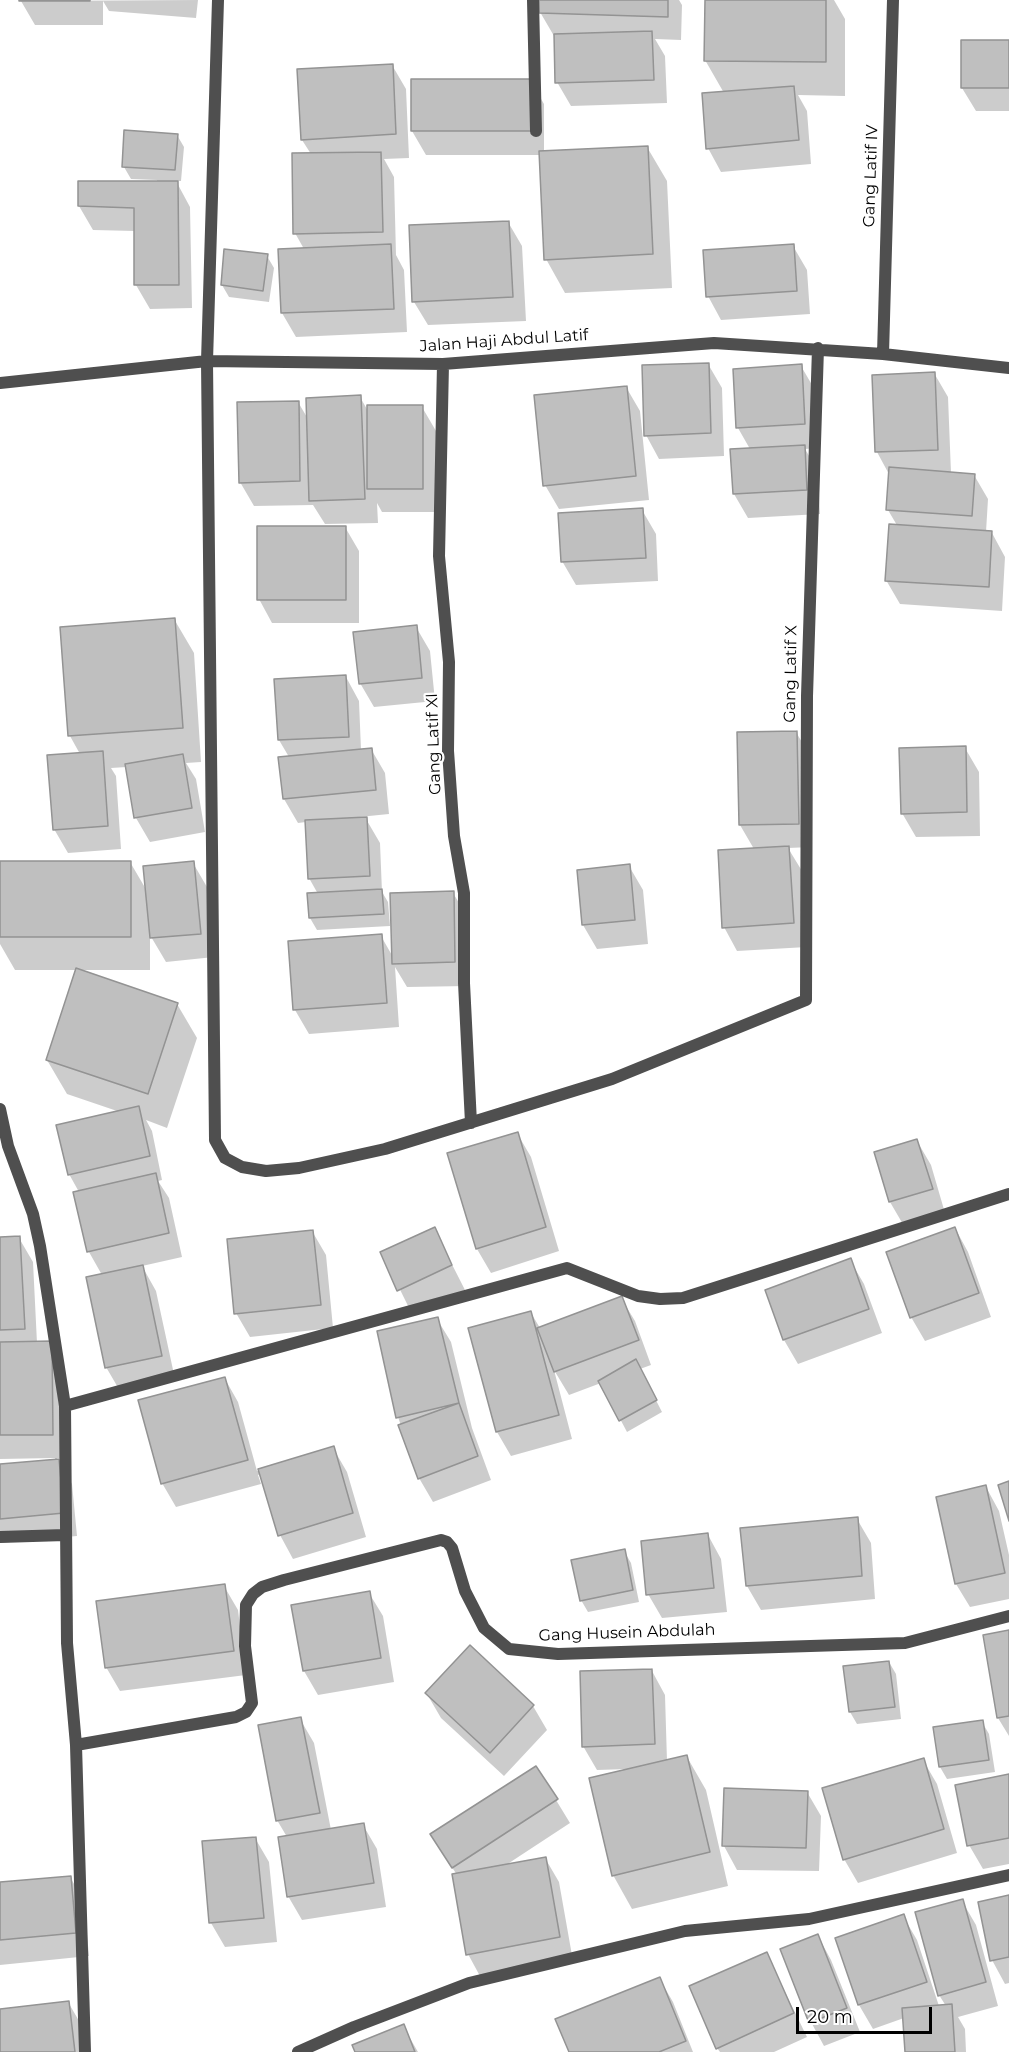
<!DOCTYPE html>
<html>
<head>
<meta charset="utf-8">
<style>
  body { margin:0 }
  #map { position:relative; width:1009px; height:2052px; overflow:hidden; background:#fff; font-family:Montserrat,sans-serif }
  canvas { display:block }
  .scale { position:absolute; left:796px; top:2007px; width:136px; height:27px; box-sizing:border-box; border:3px solid #000; border-top:0; padding-left:8px; font-size:18px; line-height:21px; white-space:nowrap; color:#000; -webkit-text-stroke:4px #fff; paint-order:stroke }
</style>
</head>
<body>
<div id="map">
<canvas width="1009" height="2052"></canvas>
<div class="scale">20 m</div>
</div>
<script>
const ctx = document.querySelector('canvas').getContext('2d');
ctx.lineJoin = 'round';
function fillPath(path, color) {
  ctx.fillStyle = color;
  ctx.fill(path, 'evenodd');
}
function toPath(rows) {
  const path = new Path2D();
  for (const r of rows) {
    path.moveTo(r[0], r[1]);
    for (let i = 2; i < r.length; i += 2) path.lineTo(r[i], r[i + 1]);
  }
  return path;
}
function trace(path, color, width, dash) {
  ctx.strokeStyle = color;
  ctx.lineWidth = width;
  ctx.lineCap = dash ? 'butt' : 'round';
  ctx.setLineDash(dash || []);
  ctx.stroke(path);
}
function label(font, color, halo, rows, align = 'center') {
  ctx.font = font + ' Montserrat,sans-serif';
  ctx.lineWidth = 4.5;
  ctx.setLineDash([]);
  ctx.textBaseline = 'middle';
  ctx.strokeStyle = halo;
  ctx.fillStyle = color;
  for (const [text, x, y, turn = 0] of rows) {
    ctx.save();
    ctx.translate(x, y);
    ctx.rotate((+turn || 0) * Math.PI / 180);
    ctx.textAlign = isNaN(turn) ? turn : align;
    if (halo) ctx.strokeText(text, 0, 0);
    ctx.fillText(text, 0, 0);
    ctx.restore();
  }
}
fillPath(toPath([
  [198,0,196,18,109,11,103,1,103,25,35,25,21,1],
  [541,0,679,0,682,5,681,40,655,39,665,56,667,103,571,106,557,82,554,36,540,12],
  [707,0,834,0,845,19,845,96,798,95,807,111,811,164,721,172,708,148,724,93,705,60],
  [1009,42,1009,111,976,111,962,88],
  [392,65,406,89,409,158,384,159,394,177,396,255,404,270,407,332,296,337,282,313,280,250,304,249,295,233,311,154,302,140],
  [530,80,544,104,544,152,647,147,667,181,672,288,565,293,546,259,540,155,426,155,412,131],
  [177,135,184,147,181,181,176,181,190,207,192,308,150,309,136,285,135,231,93,230,79,206,157,183,157,180,131,179,124,167],
  [508,222,522,246,526,321,428,325,414,302],
  [793,246,807,270,810,314,721,320,708,296],
  [267,256,274,268,269,302,229,297,222,285],
  [708,364,722,388,724,456,659,459,646,435],
  [801,366,815,390,818,448,805,449,818,471,820,514,748,518,734,494,750,449,738,428],
  [934,373,948,397,951,473,974,475,988,499,986,532,992,533,1005,557,1002,611,900,604,886,580,898,527,888,510,890,476,877,452],
  [626,387,640,411,649,500,559,509,545,485],
  [360,397,368,411,422,407,436,431,436,512,382,512,377,503,378,523,325,524,313,505,254,506,240,482,298,402,308,419],
  [642,510,656,534,658,581,576,585,562,561],
  [345,527,359,551,359,623,272,623,259,599],
  [174,619,194,653,201,762,186,763,196,779,205,832,150,842,136,818,127,767,111,768,116,776,121,849,68,853,54,829,80,754,70,736],
  [416,627,430,651,435,701,374,707,360,683],
  [346,677,359,701,361,750,371,749,385,773,389,814,359,817,359,819,366,819,380,843,382,892,388,902,390,926,317,930,310,918,318,894,309,878,306,822,298,823,284,799,289,757,279,740],
  [796,732,810,756,812,847,788,848,802,871,807,947,737,951,724,927,754,849,740,825],
  [965,748,979,772,980,836,916,837,902,813],
  [0,862,130,862,147,891,193,863,207,887,214,957,166,962,150,935,150,970,78,970,177,1004,197,1038,167,1128,146,1120,152,1131,162,1180,158,1181,169,1198,182,1257,142,1266,156,1291,175,1379,120,1391,106,1367,102,1275,89,1252,75,1193,79,1192,69,1174,120,1112,67,1094,47,1060,77,970,15,970,0,944],
  [629,866,643,890,648,944,597,949,583,925],
  [453,893,467,916,468,986,407,987,395,967,399,1027,309,1034,295,1010,381,936,393,957],
  [517,1133,531,1157,559,1251,491,1273,477,1249,449,1154],
  [917,1141,931,1165,945,1213,904,1226,890,1202,875,1153],
  [955,1228,968,1252,991,1317,925,1341,911,1317],
  [434,1229,465,1290,412,1314,382,1253],
  [312,1231,326,1255,333,1328,250,1337,236,1313],
  [19,1238,33,1262,37,1343,51,1343,66,1458,57,1458,72,1484,77,1536,0,1543,0,1466,55,1461,55,1458,0,1459,0,1239],
  [850,1260,864,1284,882,1333,798,1364,784,1340,766,1290],
  [621,1298,635,1321,651,1365,640,1369,662,1412,627,1432,601,1383,569,1395,554,1370,572,1439,511,1456,497,1432,531,1313,540,1328],
  [437,1319,451,1342,472,1428,491,1480,433,1502,419,1478,398,1417],
  [225,1379,238,1402,257,1471,333,1448,347,1472,366,1537,293,1559,280,1535,261,1474,258,1475,261,1484,176,1507,162,1483],
  [986,1487,999,1511,1009,1555,1009,1599,970,1607,956,1584],
  [857,1519,871,1543,875,1599,761,1610,747,1586,742,1529],
  [708,1535,721,1559,727,1612,662,1618,648,1594],
  [624,1551,631,1563,639,1602,588,1612,581,1600],
  [224,1586,238,1610,246,1675,120,1691,106,1667],
  [369,1593,383,1616,394,1682,318,1695,304,1671,293,1606],
  [1009,1632,1009,1736,998,1718,984,1636],
  [889,1662,896,1674,901,1719,857,1724,850,1712,845,1667],
  [652,1671,665,1695,667,1761,687,1757,706,1790,728,1886,632,1909,613,1875,628,1769,597,1770,583,1746],
  [427,1694,533,1706,547,1730,504,1776,441,1718],
  [300,1719,314,1743,331,1830,363,1825,377,1849,386,1907,302,1920,288,1896,287,1837,277,1820],
  [982,1722,989,1734,995,1772,947,1779,940,1767],
  [923,1760,937,1784,957,1853,858,1883,844,1859],
  [1009,1776,1009,1864,983,1869,969,1845],
  [807,1792,821,1816,819,1871,737,1870,724,1846],
  [556,1800,570,1823,506,1865,545,1858,559,1882,573,1961,481,1978,468,1954,457,1875,446,1858],
  [255,1838,269,1862,277,1942,225,1947,211,1923,203,1843],
  [70,1877,84,1901,89,1956,0,1965,0,1884],
  [1009,1897,1009,1983,1005,1984,992,1960],
  [962,1901,976,1925,998,2006,958,2017,965,2029,966,2052,906,2052,904,2018,873,2029,859,2005,837,1939,903,1916,917,1940,939,2006,946,2006,939,1995],
  [818,1936,831,1960,860,2032,824,2046,811,2022],
  [766,1953,807,2037,774,2052,720,2052,717,2048],
  [659,1978,673,2002,693,2052,570,2052],
  [68,2002,82,2026,85,2052,0,2052,0,2010],
  [403,2026,418,2052,357,2052]
]), '#0003');
const building = toPath([
  [19,0,90,0,90,1,19,1,19,0],
  [539,0,668,0,668,17,539,13,539,0],
  [705,0,826,0,826,62,704,61,705,0],
  [652,31,654,80,555,83,554,34,652,31],
  [961,40,1009,40,1009,88,961,88,961,40],
  [393,64,396,134,301,140,297,69,393,64],
  [411,79,531,79,531,131,411,131,411,79],
  [794,86,799,140,706,149,702,93,794,86],
  [124,130,178,134,175,170,122,167,124,130],
  [648,146,653,254,544,260,539,151,648,146],
  [381,152,383,232,293,234,292,153,381,152],
  [78,181,178,181,179,285,134,285,134,208,78,206,78,181],
  [509,221,513,297,412,302,409,225,509,221],
  [391,244,394,309,281,313,278,249,391,244],
  [794,244,797,291,706,297,703,250,794,244],
  [224,249,268,254,263,291,221,285,224,249],
  [709,363,711,433,644,436,642,365,709,363],
  [802,364,805,424,736,428,733,369,802,364],
  [935,372,938,450,875,452,872,375,935,372],
  [627,386,636,476,543,486,534,395,627,386],
  [361,395,365,499,309,501,306,398,361,395],
  [299,401,300,481,239,483,237,402,299,401],
  [367,405,423,405,423,489,367,489,367,405],
  [805,445,807,490,733,494,730,449,805,445],
  [889,467,975,474,972,516,886,510,889,467],
  [643,508,646,558,561,562,558,513,643,508],
  [889,524,992,531,989,587,885,581,889,524],
  [257,526,346,526,346,600,257,600,257,526],
  [175,618,183,728,68,736,60,627,175,618],
  [417,625,422,678,359,684,353,632,417,625],
  [346,675,349,737,278,740,274,679,346,675],
  [797,731,799,824,739,825,737,732,797,731],
  [966,746,967,812,901,814,899,748,966,746],
  [372,748,376,790,283,799,278,757,372,748],
  [103,751,108,826,53,830,47,755,103,751],
  [183,754,192,808,134,818,125,764,183,754],
  [367,817,370,876,308,879,305,820,367,817],
  [789,846,794,923,722,928,718,850,789,846],
  [0,861,131,861,131,937,0,937,0,861],
  [194,861,201,934,150,938,143,866,194,861],
  [630,864,635,920,582,925,577,870,630,864],
  [382,889,384,914,309,918,307,893,382,889],
  [454,891,455,962,392,964,390,893,454,891],
  [382,934,387,1003,293,1010,288,941,382,934],
  [76,968,178,1003,148,1094,46,1060,76,968],
  [139,1106,150,1156,68,1175,56,1125,139,1106],
  [518,1132,546,1227,476,1249,447,1153,518,1132],
  [917,1139,933,1189,889,1202,874,1152,917,1139],
  [156,1173,169,1233,87,1252,73,1192,156,1173],
  [435,1227,452,1265,397,1291,380,1252,435,1227],
  [955,1227,979,1293,910,1318,886,1252,955,1227],
  [313,1230,321,1305,234,1314,227,1239,313,1230],
  [20,1236,25,1329,0,1330,0,1237,20,1236],
  [851,1258,869,1309,783,1340,765,1290,851,1258],
  [143,1265,162,1356,105,1368,86,1277,143,1265],
  [622,1296,639,1340,554,1372,537,1328,622,1296],
  [531,1311,559,1415,496,1432,468,1328,531,1311],
  [438,1317,459,1403,396,1418,377,1331,438,1317],
  [52,1341,53,1435,0,1435,0,1342,52,1341],
  [636,1359,657,1400,619,1421,598,1381,636,1359],
  [225,1377,248,1460,161,1484,138,1400,225,1377],
  [459,1403,478,1456,418,1479,398,1425,459,1403],
  [334,1446,353,1513,278,1536,258,1469,334,1446],
  [59,1459,64,1513,0,1519,0,1464,59,1459],
  [1009,1481,1009,1521,998,1485,1009,1481],
  [986,1485,1005,1573,955,1584,936,1497,986,1485],
  [858,1517,862,1576,746,1586,740,1528,858,1517],
  [708,1533,714,1588,646,1595,641,1541,708,1533],
  [625,1549,633,1590,580,1601,571,1560,625,1549],
  [225,1584,234,1651,105,1668,96,1601,225,1584],
  [370,1591,381,1658,303,1671,291,1605,370,1591],
  [1009,1630,1009,1716,997,1718,983,1635,1009,1630],
  [470,1645,534,1705,490,1753,425,1693,470,1645],
  [889,1661,895,1707,849,1712,843,1666,889,1661],
  [652,1669,655,1744,582,1747,580,1671,652,1669],
  [301,1717,320,1813,276,1821,258,1725,301,1717],
  [983,1720,989,1760,939,1767,933,1727,983,1720],
  [687,1755,710,1852,612,1876,589,1778,687,1755],
  [924,1758,944,1829,843,1860,822,1788,924,1758],
  [536,1766,558,1799,452,1868,430,1834,536,1766],
  [1009,1774,1009,1838,967,1846,955,1785,1009,1774],
  [724,1788,808,1791,806,1848,722,1846,724,1788],
  [364,1823,374,1883,287,1897,278,1837,364,1823],
  [256,1837,264,1918,209,1923,202,1841,256,1837],
  [546,1857,560,1937,466,1955,452,1874,546,1857],
  [71,1876,76,1933,0,1940,0,1882,71,1876],
  [1009,1895,1009,1957,990,1961,978,1902,1009,1895],
  [963,1899,986,1982,938,1996,915,1912,963,1899],
  [904,1914,927,1982,858,2005,835,1938,904,1914],
  [818,1934,847,2008,809,2023,780,1949,818,1934],
  [767,1952,794,2013,716,2049,689,1986,767,1952],
  [660,1977,686,2041,659,2052,569,2052,555,2019,660,1977],
  [69,2001,75,2052,0,2052,0,2009,69,2001],
  [952,2004,955,2052,905,2052,902,2008,952,2004],
  [404,2024,415,2052,355,2052,352,2045,404,2024]
]);
fillPath(building, '#bfbfbf');
trace(building, '#939393', 1.5);
trace(toPath([
  [218,0,207,361,215,1140,225,1158,242,1167,266,1171,299,1168,385,1149,612,1079,806,1000,807,696,818,348],
  [533,0,536,131],
  [883,354,893,0],
  [443,364,439,556,449,662,448,751,454,836,464,893,464,983,471,1123],
  [0,383,207,361,443,364,714,343,883,354,1009,368],
  [0,1109,8,1146,33,1214,40,1246,65,1406,67,1643,76,1745,85,2052],
  [65,1406,567,1268,638,1296,660,1299,683,1298,1009,1194],
  [0,1537,65,1535],
  [76,1745,236,1717,246,1712,252,1703,245,1646,246,1605,253,1594,262,1587,284,1580,441,1540,447,1542,452,1548,465,1591,484,1628,509,1649,558,1654,905,1643,1009,1616],
  [298,2052,354,2027,469,1983,685,1931,809,1919,1009,1875]
]), '#4f4f4f', 12);
label('16px', '#000', '#fff', [
  ["Gang Latif IV",871,176,-88],
  ["Jalan Haji Abdul Latif",504,341,-4],
  ["Gang Latif X",791,674,-89],
  ["Gang Latif XI",434,744,-92],
  ["Gang Husein Abdulah",627,1633,-2]
]);
</script>
</body>
</html>
